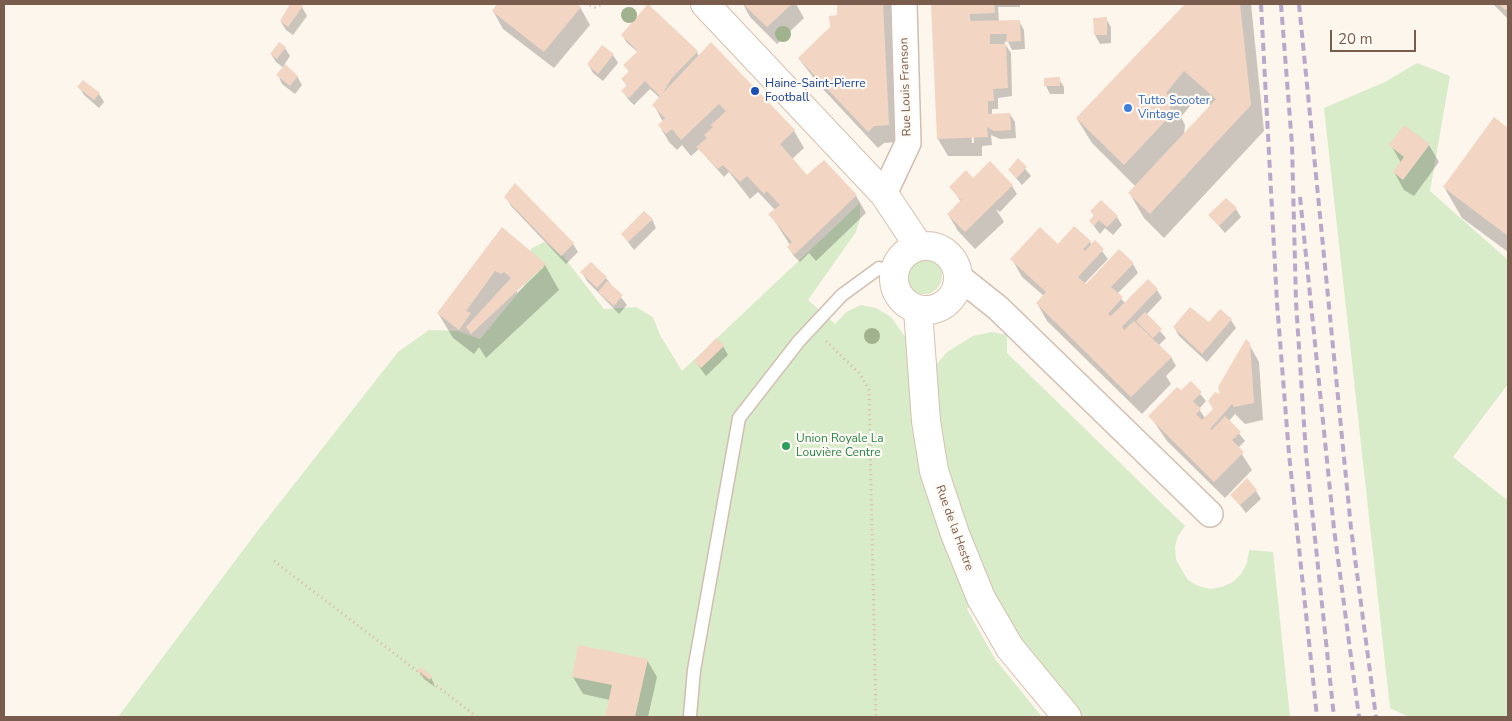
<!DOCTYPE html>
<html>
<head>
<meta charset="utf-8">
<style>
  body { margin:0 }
  #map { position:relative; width:1512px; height:721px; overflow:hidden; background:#fdf6ec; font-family:"Nunito Sans",sans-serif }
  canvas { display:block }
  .frame { position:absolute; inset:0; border:5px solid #7a5c4d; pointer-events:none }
  .scale { position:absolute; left:1330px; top:30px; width:86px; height:22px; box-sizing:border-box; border:2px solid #7a5c4d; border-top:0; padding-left:6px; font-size:15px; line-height:18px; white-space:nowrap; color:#7a5c4d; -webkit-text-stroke:4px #fffaf3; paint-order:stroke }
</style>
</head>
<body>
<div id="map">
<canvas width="1512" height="721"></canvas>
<div class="frame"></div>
<div class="scale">20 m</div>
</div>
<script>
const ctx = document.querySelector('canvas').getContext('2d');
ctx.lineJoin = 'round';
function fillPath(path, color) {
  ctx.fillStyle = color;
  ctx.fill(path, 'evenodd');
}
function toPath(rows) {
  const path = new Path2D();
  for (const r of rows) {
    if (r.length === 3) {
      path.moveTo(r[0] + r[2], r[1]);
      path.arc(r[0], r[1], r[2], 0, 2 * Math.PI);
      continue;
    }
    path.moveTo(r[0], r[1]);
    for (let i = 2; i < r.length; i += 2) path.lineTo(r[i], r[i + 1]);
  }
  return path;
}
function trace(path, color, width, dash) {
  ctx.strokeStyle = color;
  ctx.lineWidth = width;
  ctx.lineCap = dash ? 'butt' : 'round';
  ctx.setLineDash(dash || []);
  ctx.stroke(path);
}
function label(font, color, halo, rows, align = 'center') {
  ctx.font = font + ' "Nunito Sans",sans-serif';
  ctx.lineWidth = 4.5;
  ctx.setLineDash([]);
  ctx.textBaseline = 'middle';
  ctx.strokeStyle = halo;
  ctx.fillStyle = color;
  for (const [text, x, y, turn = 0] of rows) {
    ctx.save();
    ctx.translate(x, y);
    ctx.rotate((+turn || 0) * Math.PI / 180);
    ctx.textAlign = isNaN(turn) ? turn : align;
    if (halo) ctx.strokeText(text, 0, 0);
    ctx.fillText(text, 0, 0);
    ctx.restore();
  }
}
fillPath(toPath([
  [1417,63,1450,76,1430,191,1508,260,1508,384,1453,457,1506,499,1508,497,1508,717,1409,717,1390,708,1324,108,1385,82],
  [860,203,860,219,856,232,808,300,835,324,846,312,861,305,876,308,891,317,906,338,913,374,932,370,947,352,973,336,992,332,1007,335,1007,353,1185,526,1178,536,1175,547,1176,560,1188,580,1198,586,1210,589,1222,587,1233,582,1241,574,1247,563,1249,550,1273,552,1290,717,1067,717,981,598,967,609,995,659,1042,717,118,717,259,529,398,352,429,330,458,331,480,339,524,286,521,273,525,258,532,248,544,242,564,257,604,309,636,307,653,317,660,335,682,371],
  [924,276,18]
]), '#d8ecc9');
fillPath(toPath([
  [292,4,302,7,307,16,293,35,286,30,281,22],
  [497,4,575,4,580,7,590,25,554,68,503,29,493,11],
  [743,4,796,4,804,18,777,44,750,17],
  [838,4,892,4,898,142,884,143,878,148,820,86,799,59,831,27,839,16],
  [932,4,967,4,972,143,974,143,969,4,1020,4,1020,7,998,7,999,22,1019,21,1024,30,1025,49,1012,50,1008,42,1004,42,1011,53,1012,96,998,98,998,109,992,109,992,115,1010,114,1015,122,1016,138,1000,139,991,135,992,145,982,146,982,156,948,156,938,139],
  [1186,4,1251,4,1264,131,1164,238,1144,218,1130,194,1136,187,1092,143,1077,119],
  [1199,95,1211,106,1184,135,1185,125,1181,117],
  [1493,4,1508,4,1508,19],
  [1094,19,1106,19,1111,27,1111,43,1100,44,1095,35],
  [622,35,697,52,699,57,794,131,804,148,792,159,807,176,856,196,866,213,816,261,809,253,800,262,793,255,788,247,790,245,770,214,775,210,758,192,750,199,729,172,724,177,699,149,691,156,682,145,677,150,669,142,659,125,663,122,654,105,660,98,650,89,634,105,628,99,623,91,627,87,623,79,629,72,625,65,638,52,627,43],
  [285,48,290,56,284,65,297,76,302,85,295,94,282,84,278,75,284,68,276,62,271,54],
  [613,55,618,63,603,81,593,73,588,64],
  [1059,79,1064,87,1064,94,1050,94,1046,86],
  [79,87,99,94,104,102,99,108,84,95],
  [1495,119,1508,129,1508,252,1462,218,1444,187],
  [1391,145,1429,145,1439,162,1414,196,1404,190,1394,172,1401,163],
  [1018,160,1031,176,1022,185,1009,170],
  [1012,186,1017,194,1000,212,996,209,1004,222,975,249,958,231,948,214,961,202,951,187],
  [506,197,573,244,578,252,566,264,511,206],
  [1101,202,1117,217,1122,225,1113,235,1105,228,1100,234,1090,221,1095,217,1091,211],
  [1236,209,1241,217,1225,233,1210,216],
  [652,219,656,228,634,250,622,234],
  [503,229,545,265,559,290,486,358,479,347,474,354,453,338,438,313],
  [542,266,544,267,517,293,517,290],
  [1090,242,1092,245,1095,242,1108,259,1084,284,1086,286,1119,251,1133,264,1138,273,1117,294,1125,303,1157,290,1162,298,1146,315,1166,338,1158,346,1171,357,1176,366,1166,376,1171,384,1142,414,1047,321,1037,303,1044,296,1022,277,1012,259,1057,245],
  [582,273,606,278,627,305,619,314,587,281],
  [1231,320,1236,328,1207,362,1179,336,1174,327],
  [1249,344,1259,362,1263,420,1245,424,1235,414,1229,421,1245,441,1238,448,1252,470,1225,498,1167,441,1150,416,1191,383,1206,401,1199,409,1205,418,1226,400],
  [723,346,728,355,706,376,695,361],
  [1256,491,1261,499,1246,513,1232,495],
  [647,660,657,677,648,717,606,717,610,700,583,694,573,677],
  [419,671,431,677,435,687,424,679]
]), '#0003');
fillPath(toPath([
  [290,4,299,4,303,6,288,27,280,21],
  [497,4,577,4,581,7,544,52,492,11],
  [648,4,698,51,671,79,663,93,711,42,795,130,780,144,807,175,824,160,857,195,794,255,787,247,792,242,768,214,780,205,778,203,767,191,764,194,747,176,740,182,723,165,718,169,696,147,707,138,704,135,713,127,711,125,726,111,719,104,681,140,672,129,666,134,658,125,665,118,652,105,660,96,645,81,629,98,621,91,627,85,621,79,629,71,623,65,638,51,621,35],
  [743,4,792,4,767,27],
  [837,4,883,4,889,125,874,126,868,132,798,58,830,27,829,16,837,15],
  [931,4,994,4,995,13,969,14,969,21,1020,20,1021,41,1006,42,1007,34,990,34,990,44,1006,44,1008,88,993,89,994,101,988,101,988,114,1010,113,1011,130,994,131,987,127,988,137,937,139],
  [1185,4,1240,4,1251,105,1150,214,1128,193,1216,99,1184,71,1166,93,1171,99,1170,116,1124,165,1076,118],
  [1499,4,1508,4,1508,8,1505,10],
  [1107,17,1107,35,1094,35,1093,18],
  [279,42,286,47,277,59,270,54],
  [602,45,614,54,598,74,587,64],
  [285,64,298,76,290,86,276,75],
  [1060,77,1060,86,1044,86,1044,78],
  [83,80,100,93,94,100,77,87],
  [1494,117,1508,128,1508,236,1443,187],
  [1404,125,1430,144,1403,180,1393,172,1404,157,1389,145],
  [1018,158,1027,167,1017,178,1008,170],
  [990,161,1013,185,965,232,947,214,961,200,949,187,966,170,973,178],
  [515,183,574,243,561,256,504,197],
  [1226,198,1237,208,1219,226,1208,215],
  [1101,200,1118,216,1107,227,1099,220,1094,226,1089,221,1094,215,1090,211],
  [644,211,653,219,628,242,621,234],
  [1074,226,1091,241,1083,249,1085,251,1095,240,1104,249,1078,277,1086,284,1119,249,1134,263,1111,287,1123,297,1108,314,1111,316,1148,279,1158,289,1122,327,1124,330,1134,321,1172,357,1131,397,1036,303,1046,292,1010,259,1040,227,1058,244],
  [502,227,546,264,471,334,466,327,511,278,504,272,501,274,495,271,466,311,471,313,459,330,437,313],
  [591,262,607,277,597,288,580,272],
  [607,281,623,295,614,306,598,292],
  [1190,307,1209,322,1220,309,1232,319,1202,354,1173,327],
  [1145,312,1162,329,1153,338,1136,321],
  [716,338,724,346,701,368,694,361],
  [1246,339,1250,343,1254,403,1234,407,1232,404,1210,429,1212,430,1225,416,1241,432,1232,440,1244,452,1214,482,1148,416,1177,387,1181,390,1191,381,1202,392,1193,401,1201,409,1196,414,1202,420,1213,409,1208,401,1215,392,1220,394,1218,387],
  [1247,478,1257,490,1240,505,1230,495],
  [578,645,648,659,635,717,605,717,612,685,572,677],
  [420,667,432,676,430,680,418,671]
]), '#f3d5c3');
const lane = toPath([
  [690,716,694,670,739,418,799,341,842,295,879,268,893,274]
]);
const street = toPath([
  [884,194,908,143,904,4],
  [959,277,998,308,1210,514]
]);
const secondary = toPath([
  [705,4,884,194,918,245],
  [926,278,32],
  [918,310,926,421,934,471,955,534,981,598,1010,648,1067,717]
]);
trace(lane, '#d1beb0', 15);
trace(street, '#d1beb0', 28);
trace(secondary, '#d6c0b0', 30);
trace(toPath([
  [585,4,595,7,604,4],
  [826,341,860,374,869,390,876,717],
  [274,561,477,717]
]), '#d9b8a5', 3, [1, 4]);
trace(lane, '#fff', 12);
trace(street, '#fff', 25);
trace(secondary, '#fff', 28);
trace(toPath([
  [1261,4,1277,303,1289,454,1317,717],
  [1281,4,1292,145,1296,302,1306,454,1334,717],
  [1299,4,1351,528,1376,717],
  [1300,197,1334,529,1359,717]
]), '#b9a8c9', 4, [8, 5]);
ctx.fillStyle = '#a0b28e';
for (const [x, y] of [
  [629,15],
  [783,34],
  [872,336]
]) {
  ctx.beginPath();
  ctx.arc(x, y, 8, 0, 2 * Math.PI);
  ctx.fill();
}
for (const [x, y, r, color] of [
  [755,91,5,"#1a4fb4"],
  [1128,108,5,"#3f7fe0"],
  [786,446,5,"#2e9e5b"]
]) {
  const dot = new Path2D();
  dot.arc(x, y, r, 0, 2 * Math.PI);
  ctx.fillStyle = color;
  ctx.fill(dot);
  trace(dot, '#fffaf3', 2);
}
label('12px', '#164399', '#fffaf3', [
  ["Haine-Saint-Pierre",765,84],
  ["Football",765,98]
], 'left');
label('12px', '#7a5c4d', '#fffaf3', [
  ["Rue Louis Franson",906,87,-92],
  ["Rue de la Hestre",954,528,70]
]);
label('12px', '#366cbe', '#fffaf3', [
  ["Tutto Scooter",1138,101],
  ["Vintage",1138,115]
], 'left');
label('12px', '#27864d', '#fffaf3', [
  ["Union Royale La",796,439],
  ["Louvière Centre",796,453]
], 'left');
</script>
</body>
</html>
